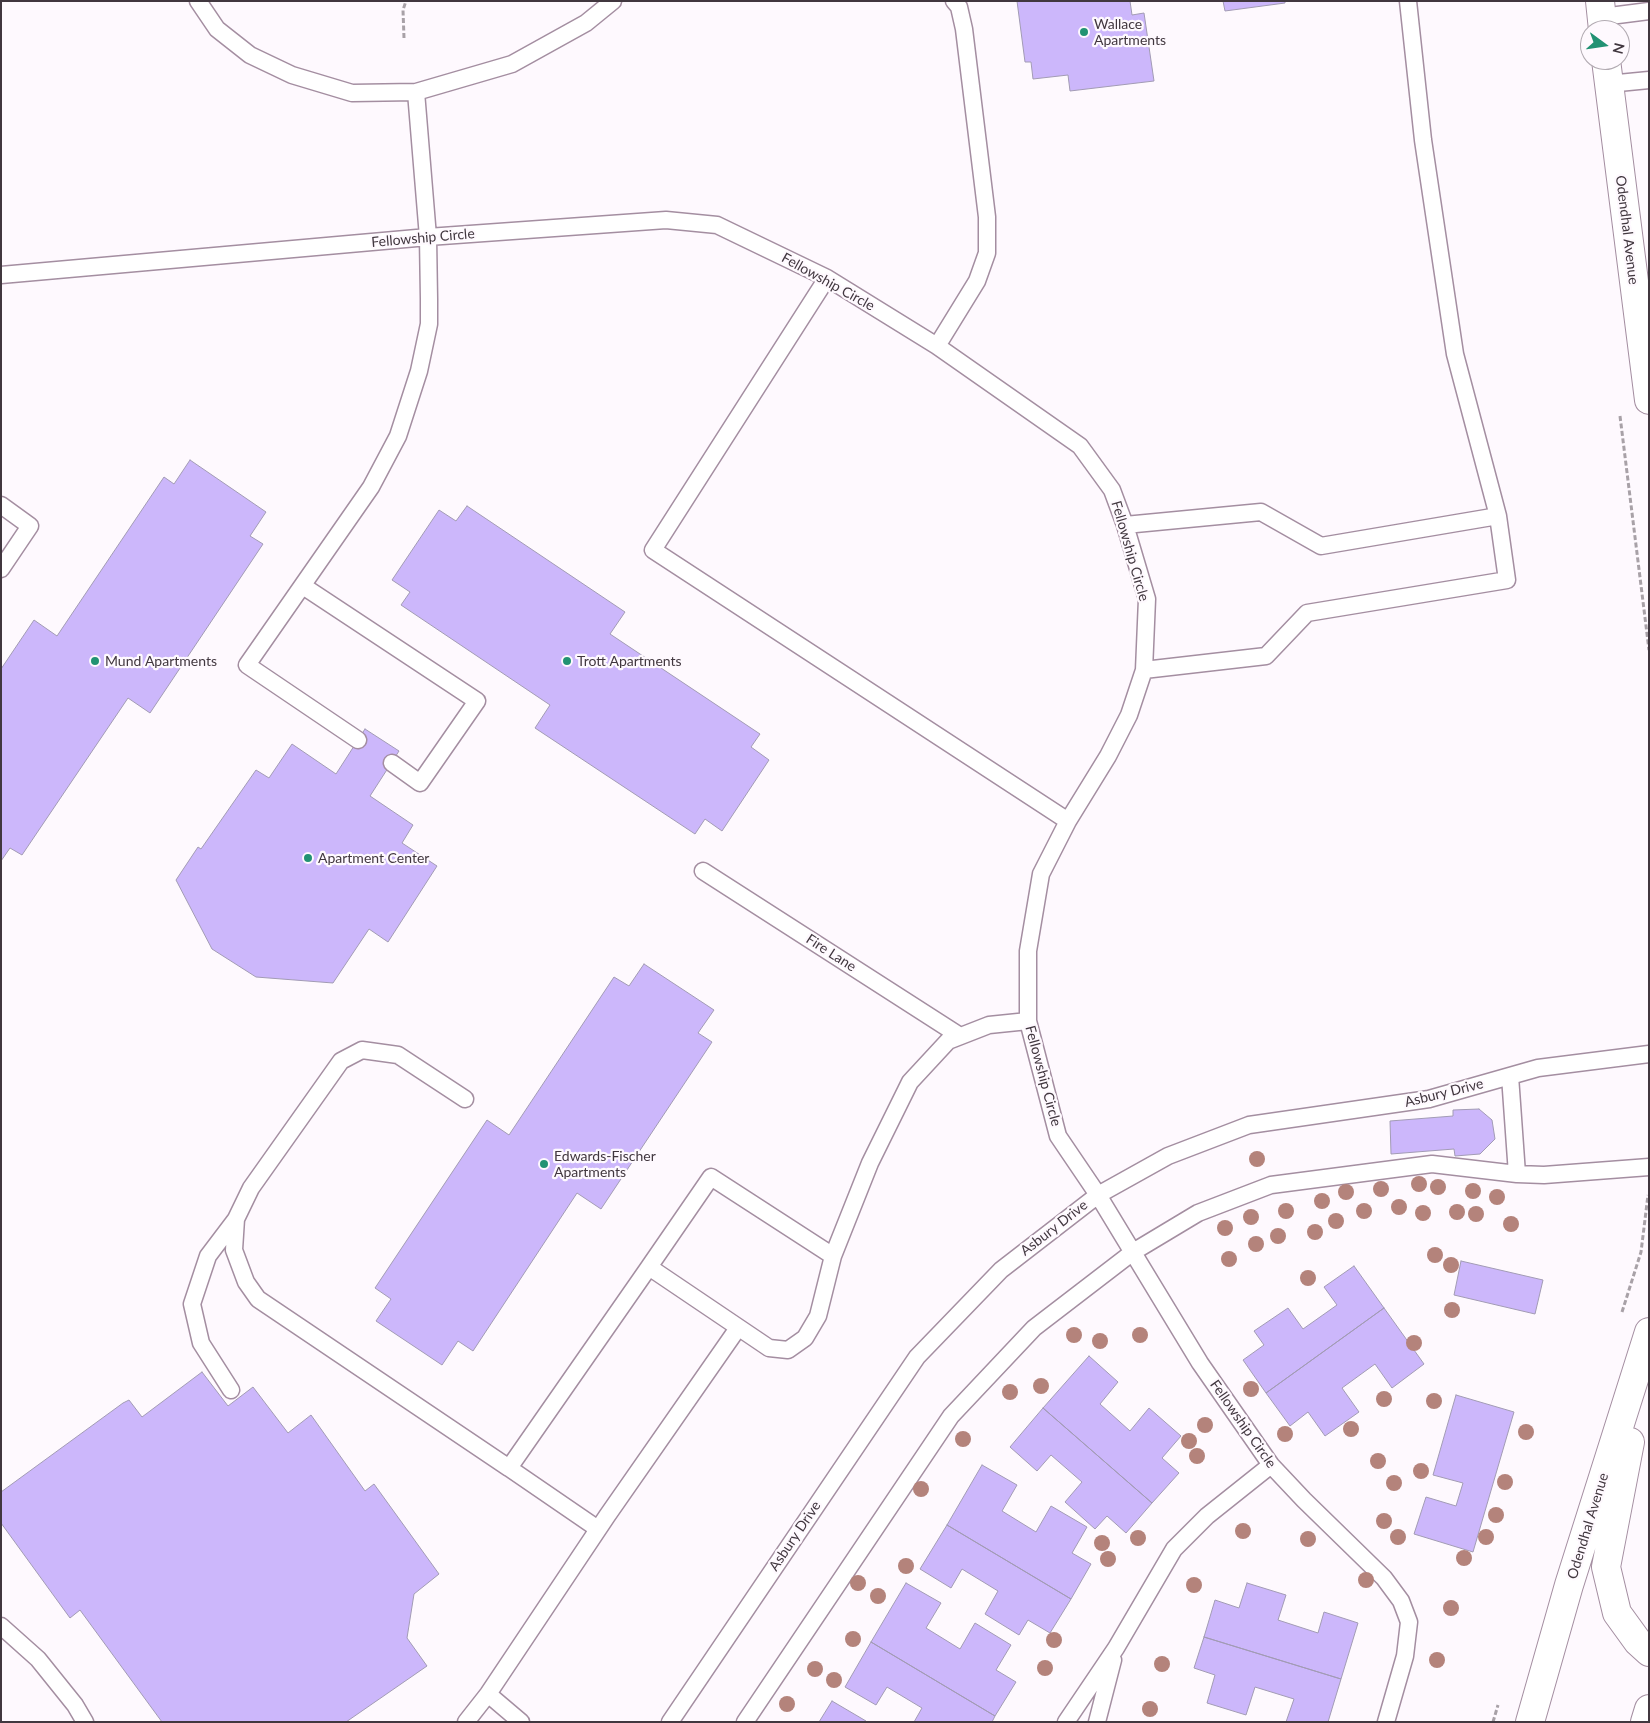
<!DOCTYPE html>
<html>
<head>
<meta charset="utf-8">
<style>
  body { margin:0 }
  #map { position:relative; width:1650px; height:1723px; overflow:hidden; background:#fef9fe; font-family:Lato,sans-serif }
  canvas { display:block }
  .frame { position:absolute; inset:0; border:2px solid #41373f; pointer-events:none }
  .north { position:absolute; left:1580px; top:20px; width:50px; height:50px; box-sizing:border-box; background:#fef9fe; border:1px solid #b2abb2; border-radius:50%; rotate:104deg; font-size:14px; font-weight:700; line-height:20px; text-align:center; color:#41373f }
  .north::after { content:''; display:block; margin:auto; width:18px; height:22px; background:#219273; clip-path:polygon(50% 0,100% 100%,50% 72%,0 100%) }
</style>
</head>
<body>
<div id="map">
<canvas width="1650" height="1723"></canvas>
<div class="frame"></div>
<div class="north">N</div>
</div>
<script>
const ctx = document.querySelector('canvas').getContext('2d');
ctx.lineJoin = 'round';
function fillPath(path, color) {
  ctx.fillStyle = color;
  ctx.fill(path, 'evenodd');
}
function toPath(rows) {
  const path = new Path2D();
  for (const r of rows) {
    path.moveTo(r[0], r[1]);
    for (let i = 2; i < r.length; i += 2) path.lineTo(r[i], r[i + 1]);
  }
  return path;
}
function trace(path, color, width, dash) {
  ctx.strokeStyle = color;
  ctx.lineWidth = width;
  ctx.lineCap = dash ? 'butt' : 'round';
  ctx.setLineDash(dash || []);
  ctx.stroke(path);
}
function label(font, color, halo, rows, align = 'center') {
  ctx.font = font + ' Lato,sans-serif';
  ctx.lineWidth = 4.5;
  ctx.setLineDash([]);
  ctx.textBaseline = 'middle';
  ctx.strokeStyle = halo;
  ctx.fillStyle = color;
  for (const [text, x, y, turn = 0] of rows) {
    ctx.save();
    ctx.translate(x, y);
    ctx.rotate((+turn || 0) * Math.PI / 180);
    ctx.textAlign = isNaN(turn) ? turn : align;
    if (halo) ctx.strokeText(text, 0, 0);
    ctx.fillText(text, 0, 0);
    ctx.restore();
  }
}
const building = toPath([
  [1017,1,1130,1,1132,15,1144,13,1154,81,1070,91,1068,75,1033,79,1031,62,1025,62,1017,1],
  [1223,1,1285,1,1285,3,1225,11,1223,1],
  [190,460,266,512,250,536,263,544,150,713,128,698,22,855,10,848,1,861,1,669,34,620,57,636,164,477,174,484,190,460],
  [467,506,625,612,610,634,760,734,751,747,769,760,722,831,705,819,695,834,535,728,550,705,401,605,410,592,392,580,439,510,456,521,467,506],
  [365,729,399,751,370,796,413,825,402,843,437,866,388,942,369,929,333,983,256,977,212,949,176,880,198,847,201,849,256,770,269,778,292,744,336,774,365,729],
  [644,964,714,1010,698,1033,712,1042,601,1209,577,1193,473,1351,458,1341,442,1365,376,1321,391,1299,375,1288,487,1120,509,1135,614,977,629,986,644,964],
  [1479,1109,1492,1120,1495,1139,1480,1154,1455,1156,1454,1149,1391,1154,1390,1121,1453,1116,1453,1110,1479,1109],
  [1461,1261,1543,1280,1535,1314,1454,1295,1461,1261],
  [1354,1266,1384,1308,1266,1393,1243,1360,1264,1345,1254,1331,1288,1308,1303,1329,1337,1305,1324,1287,1354,1266],
  [1384,1308,1424,1364,1392,1388,1375,1364,1342,1388,1359,1412,1325,1436,1308,1412,1290,1426,1266,1393,1384,1308],
  [1089,1356,1118,1382,1100,1404,1130,1431,1149,1408,1181,1436,1162,1458,1179,1473,1152,1503,1043,1408,1089,1356],
  [202,1372,228,1406,253,1387,288,1433,311,1415,365,1491,374,1484,439,1574,414,1594,407,1638,427,1666,346,1722,162,1722,80,1610,70,1618,1,1523,1,1492,123,1403,129,1400,142,1417,202,1372],
  [1456,1395,1514,1412,1473,1552,1414,1534,1426,1497,1456,1506,1463,1483,1433,1475,1456,1395],
  [1043,1408,1152,1503,1126,1533,1107,1516,1095,1529,1065,1502,1082,1482,1051,1455,1037,1471,1010,1447,1043,1408],
  [982,1465,1017,1485,1002,1511,1036,1532,1051,1506,1087,1527,1072,1553,1091,1564,1071,1599,947,1525,982,1465],
  [947,1525,1071,1599,1050,1633,1028,1620,1019,1635,985,1614,998,1591,962,1569,951,1588,920,1569,947,1525],
  [906,1583,941,1603,926,1628,960,1649,975,1623,1011,1645,996,1670,1016,1682,995,1716,871,1642,906,1583],
  [1247,1583,1286,1595,1278,1620,1318,1633,1324,1612,1358,1623,1341,1679,1204,1637,1215,1600,1239,1608,1247,1583],
  [1204,1637,1341,1679,1328,1722,1286,1722,1294,1699,1255,1687,1246,1715,1207,1703,1215,1675,1194,1668,1204,1637],
  [871,1642,995,1716,992,1722,914,1722,922,1708,887,1687,876,1705,845,1687,871,1642],
  [832,1701,866,1721,865,1722,819,1722,832,1701]
]);
fillPath(building, '#ccb7fb');
trace(building, '#a29bb4', 1);
const lane = toPath([
  [198,1,217,29,250,55,292,75,352,93,416,92,512,64,586,23,613,1],
  [1602,17,1649,11],
  [1608,84,1649,80],
  [1,275,428,237,666,220,717,225,827,278,937,346,1080,446,1112,490,1125,525,1147,599,1144,670,1129,715,1108,756,1068,821,1041,874,1028,951,1028,1021,1058,1136,1098,1195,1200,1363,1271,1465,1304,1500,1384,1578,1401,1601,1409,1622,1405,1656,1386,1722],
  [827,278,653,550,1068,821],
  [937,346,977,281,987,253,987,217,964,29,959,7,954,1],
  [1,505,30,526,1,569],
  [1125,525,1261,512,1321,546,1498,516],
  [303,586,477,701,420,783,392,763],
  [1144,670,1266,656,1307,613,1507,580,1498,516,1455,354,1423,140,1408,1],
  [358,740,247,665,371,487,398,436,419,371,429,324,429,299,428,237,416,92],
  [703,871,960,1036],
  [1510,1076,1517,1174],
  [465,1099,398,1055,362,1050,341,1061,251,1188,236,1219,234,1250,246,1282,258,1299,509,1468,649,1267,769,1348,788,1350,805,1338,818,1316,833,1256,870,1163,910,1082,948,1041,989,1025,1028,1021],
  [649,1267,711,1177,833,1256],
  [231,1390,201,1343,192,1304,208,1256,236,1219],
  [509,1468,598,1529],
  [1,1626,38,1659,75,1705,85,1722],
  [488,1694,521,1722],
  [466,1722,488,1694,607,1516,738,1328],
  [670,1722,917,1357,1001,1270,1098,1195,1168,1156,1249,1125,1429,1099,1538,1068,1649,1054],
  [745,1722,951,1416,1034,1328,1133,1252,1198,1213,1271,1185,1432,1164,1517,1174,1544,1175,1649,1167],
  [1066,1722,1116,1648,1174,1549,1207,1516,1271,1465],
  [1097,1722,1113,1660]
]);
const secondary = toPath([
  [1600,1,1603,30],
  [1606,60,1649,400],
  [1630,1442,1606,1567,1617,1613,1638,1642,1649,1652],
  [1530,1722,1569,1585,1649,1332],
  [1645,1722,1649,1709]
]);
trace(lane, '#a48ea1', 19);
trace(secondary, '#a48ea1', 30);
trace(toPath([
  [404,38,403,10,406,1],
  [1620,416,1649,650],
  [1622,1312,1641,1252,1648,1195],
  [1493,1722,1498,1705]
]), '#a8a1a7', 3, [5, 2.5]);
trace(lane, '#fff', 16);
trace(secondary, '#fff', 28);
ctx.fillStyle = '#b4837b';
for (const [x, y] of [
  [1257,1159],
  [1419,1184],
  [1438,1187],
  [1381,1189],
  [1473,1191],
  [1346,1192],
  [1497,1197],
  [1322,1201],
  [1399,1207],
  [1286,1211],
  [1364,1211],
  [1457,1212],
  [1423,1213],
  [1476,1214],
  [1251,1217],
  [1336,1221],
  [1511,1224],
  [1225,1228],
  [1315,1232],
  [1278,1236],
  [1256,1244],
  [1435,1255],
  [1229,1259],
  [1451,1265],
  [1308,1278],
  [1452,1310],
  [1074,1335],
  [1140,1335],
  [1100,1341],
  [1414,1343],
  [1041,1386],
  [1251,1389],
  [1010,1392],
  [1384,1399],
  [1434,1401],
  [1205,1425],
  [1351,1429],
  [1526,1432],
  [1285,1434],
  [963,1439],
  [1189,1441],
  [1197,1456],
  [1378,1461],
  [1421,1471],
  [1505,1482],
  [1394,1483],
  [921,1489],
  [1496,1515],
  [1384,1521],
  [1243,1531],
  [1398,1537],
  [1486,1537],
  [1138,1538],
  [1308,1539],
  [1102,1543],
  [1464,1558],
  [1108,1559],
  [906,1566],
  [1366,1580],
  [858,1583],
  [1194,1585],
  [878,1596],
  [1451,1608],
  [853,1639],
  [1054,1640],
  [1437,1660],
  [1162,1664],
  [1045,1668],
  [815,1669],
  [834,1680],
  [787,1704],
  [1150,1709]
]) {
  ctx.beginPath();
  ctx.arc(x, y, 8, 0, 2 * Math.PI);
  ctx.fill();
}
for (const [x, y, r, color] of [
  [1084,32,5,"#219273"],
  [95,661,5,"#219273"],
  [567,661,5,"#219273"],
  [308,858,5,"#219273"],
  [544,1164,5,"#219273"]
]) {
  const dot = new Path2D();
  dot.arc(x, y, r, 0, 2 * Math.PI);
  ctx.fillStyle = color;
  ctx.fill(dot);
  trace(dot, '#fef9fe', 2);
}
label('14px', '#41373f', '#fef9fe', [
  ["Wallace",1094,24],
  ["Apartments",1094,40],
  ["Mund Apartments",105,661],
  ["Trott Apartments",577,661],
  ["Apartment Center",318,858],
  ["Edwards-Fischer",554,1156],
  ["Apartments",554,1172]
], 'left');
label('14px', '#41373f', '#fef9fe', [
  ["Odendhal Avenue",1627,230,83],
  ["Fellowship Circle",423,238,-5],
  ["Fellowship Circle",828,282,29],
  ["Fellowship Circle",1130,551,74],
  ["Fire Lane",831,953,33],
  ["Fellowship Circle",1043,1076,75],
  ["Asbury Drive",1444,1093,-14],
  ["Asbury Drive",1054,1228,-38],
  ["Fellowship Circle",1243,1424,55],
  ["Odendhal Avenue",1588,1526,-73],
  ["Asbury Drive",795,1536,-56]
]);
</script>
</body>
</html>
